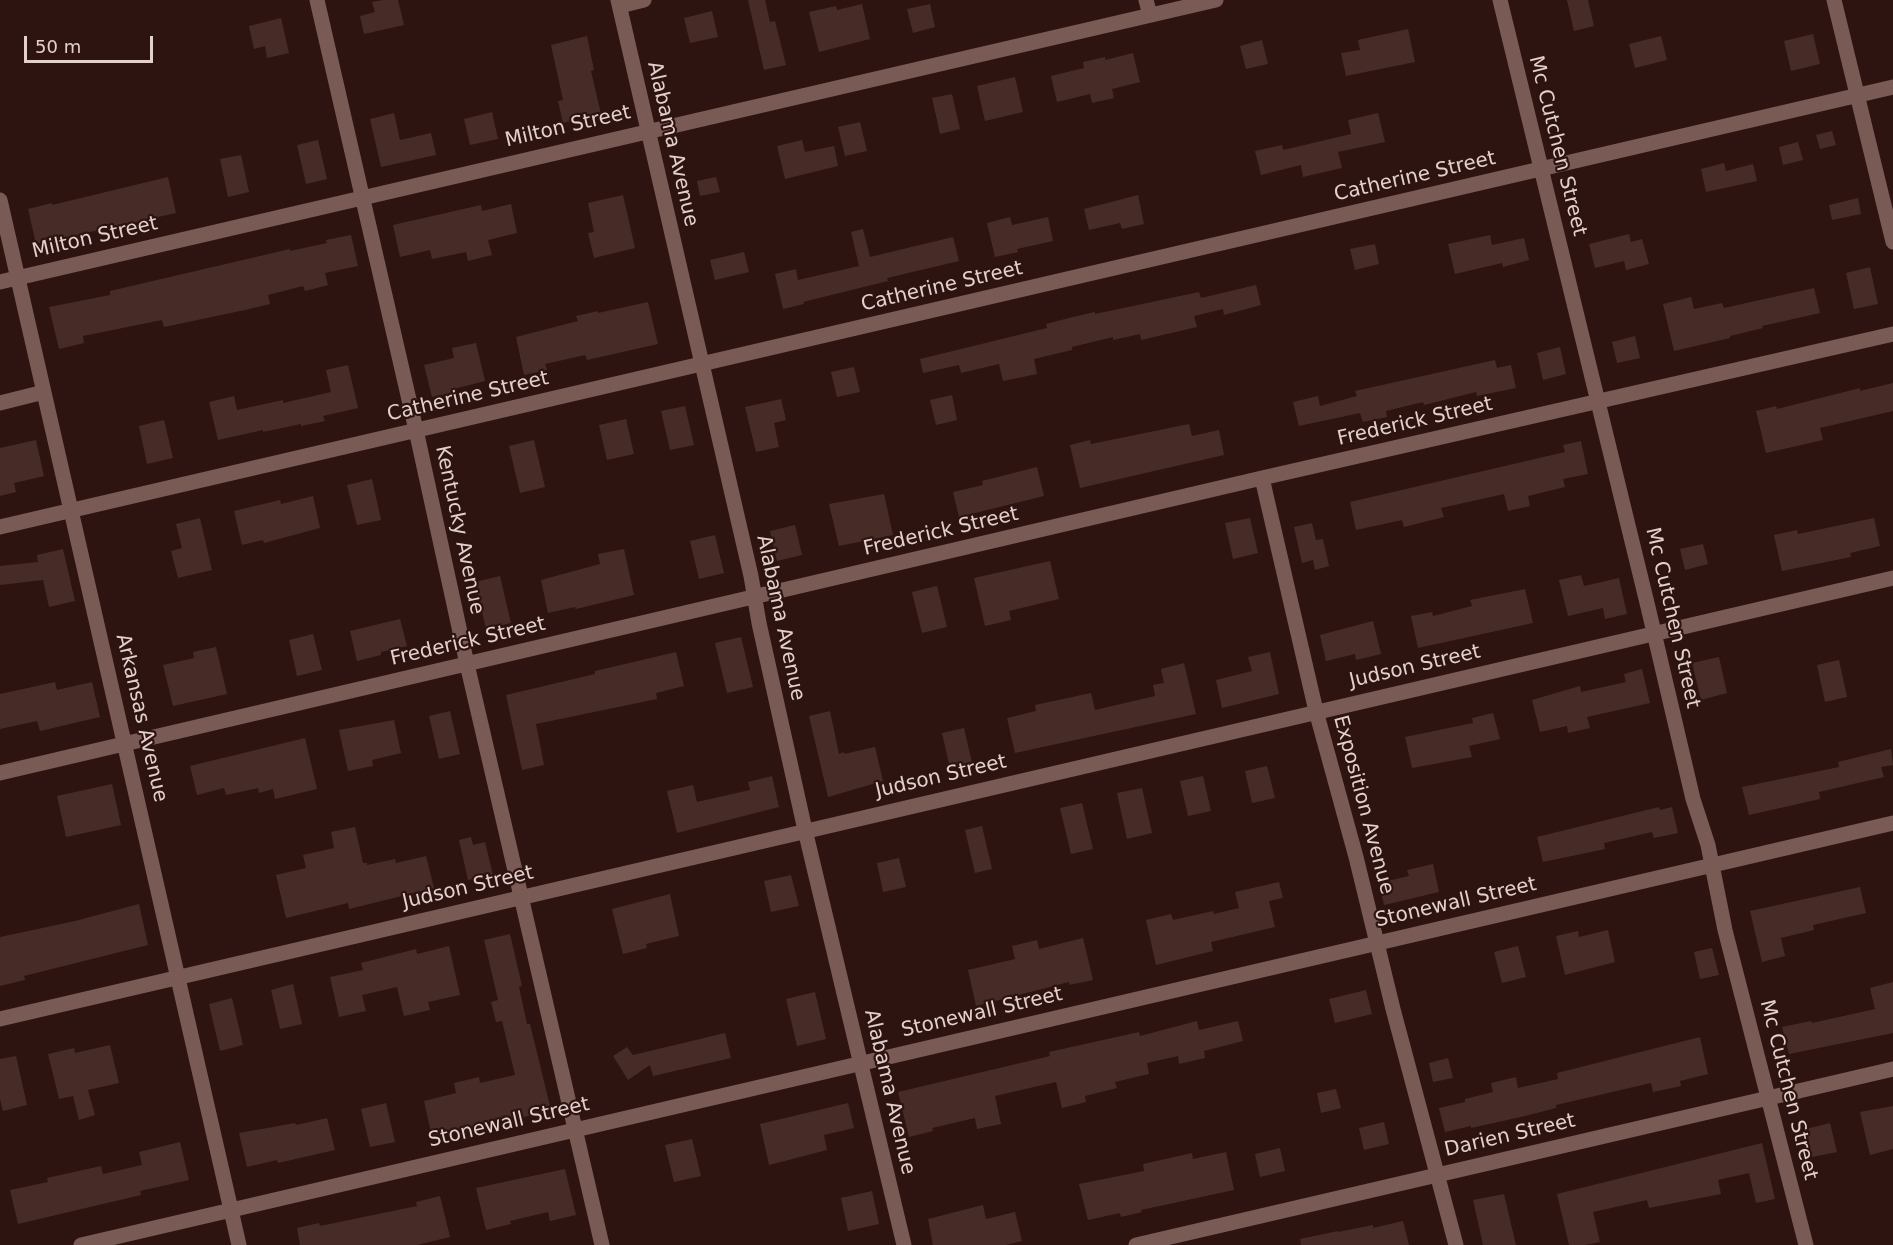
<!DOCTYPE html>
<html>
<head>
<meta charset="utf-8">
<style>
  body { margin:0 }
  #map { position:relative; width:1893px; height:1245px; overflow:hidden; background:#2e1410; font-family:"DejaVu Sans",sans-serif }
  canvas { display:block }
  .scale { position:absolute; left:24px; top:36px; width:129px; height:27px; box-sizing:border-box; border:3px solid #e3d1cd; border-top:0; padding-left:8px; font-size:18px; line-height:21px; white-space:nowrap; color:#e3d1cd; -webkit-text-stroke:4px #2e1410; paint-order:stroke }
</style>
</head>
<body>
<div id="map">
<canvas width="1893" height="1245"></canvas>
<div class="scale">50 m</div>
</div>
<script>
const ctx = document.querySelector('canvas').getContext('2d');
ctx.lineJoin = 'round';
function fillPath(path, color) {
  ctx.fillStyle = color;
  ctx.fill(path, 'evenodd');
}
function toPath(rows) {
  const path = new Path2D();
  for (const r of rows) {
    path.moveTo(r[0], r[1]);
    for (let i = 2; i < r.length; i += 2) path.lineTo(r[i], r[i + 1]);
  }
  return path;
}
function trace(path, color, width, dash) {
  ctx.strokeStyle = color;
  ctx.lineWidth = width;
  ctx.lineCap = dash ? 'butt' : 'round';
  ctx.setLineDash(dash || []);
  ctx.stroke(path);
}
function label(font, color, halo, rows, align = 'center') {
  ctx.font = font + ' "DejaVu Sans",sans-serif';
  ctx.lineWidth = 4.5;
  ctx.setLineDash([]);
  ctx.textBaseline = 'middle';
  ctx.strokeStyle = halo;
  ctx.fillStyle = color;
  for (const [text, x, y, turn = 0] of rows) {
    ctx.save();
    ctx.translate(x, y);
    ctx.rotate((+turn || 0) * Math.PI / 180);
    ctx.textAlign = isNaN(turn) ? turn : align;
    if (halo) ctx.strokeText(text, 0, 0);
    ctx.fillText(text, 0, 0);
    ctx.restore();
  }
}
fillPath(toPath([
  [383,0,398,0,404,25,364,34,360,16,375,12,372,2],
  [748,0,765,0,770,22,775,21,786,65,764,70],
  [1567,0,1588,0,1594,26,1574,31],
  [862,4,870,39,819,52,809,12,836,6,837,10],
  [930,4,935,27,913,33,907,9],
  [712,11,718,37,690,43,684,18],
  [281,18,289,53,267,58,265,46,254,49,249,26],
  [1408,29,1415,62,1346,76,1341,53,1360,50,1358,40],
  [1813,34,1820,64,1791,71,1784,41],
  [587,36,594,70,591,71,601,114,563,123,558,101,563,100,551,45],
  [1661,36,1667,60,1635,68,1629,44],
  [1262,40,1268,64,1246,69,1240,46],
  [1133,53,1140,82,1112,89,1114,98,1092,103,1090,94,1057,102,1051,76,1084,68,1083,62,1105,57,1105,60],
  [1015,77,1023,112,985,121,977,86],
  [952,94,960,129,940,134,932,98],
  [492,112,498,139,470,145,464,119],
  [394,113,400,140,431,133,436,155,381,167,370,119],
  [1378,113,1385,142,1338,152,1342,168,1303,177,1301,165,1261,175,1255,151,1282,145,1283,150,1351,134,1348,120],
  [860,122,867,151,845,156,838,127],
  [1832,131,1836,145,1820,149,1816,135],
  [318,140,327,179,306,184,297,145],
  [802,140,805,152,834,146,838,166,785,179,777,146],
  [1798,142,1803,160,1783,165,1779,147],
  [241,155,249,192,228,197,220,159],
  [1724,163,1726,171,1753,164,1757,181,1706,192,1701,169],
  [168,177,176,213,36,244,28,209,52,203,52,205],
  [716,177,720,192,700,196,697,181],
  [623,195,635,248,594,258,588,233,594,232,588,203],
  [1138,195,1144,224,1122,229,1120,223,1089,230,1084,209],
  [1858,198,1861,214,1832,220,1829,205],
  [511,204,517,233,488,240,492,255,468,261,466,252,432,259,430,250,400,257,393,225,481,205,482,211],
  [1010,217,1012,225,1048,217,1053,241,1017,249,1018,252,995,257,987,223],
  [863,229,870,257,953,237,959,261,887,278,888,281,803,302,804,304,783,309,775,274,796,269,798,280,859,266,851,232],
  [1629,234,1631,242,1642,239,1649,264,1626,270,1624,261,1595,268,1589,244],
  [351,235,358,266,325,273,328,285,305,291,303,286,268,295,270,304,245,310,164,327,162,320,83,336,84,343,59,349,49,307,110,295,110,291,290,249,290,251,327,243,326,240],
  [1490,235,1492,245,1524,238,1529,260,1503,267,1502,263,1455,274,1448,244],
  [1375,244,1379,264,1355,270,1350,249],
  [744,252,749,272,715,280,710,260],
  [1870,267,1878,304,1854,309,1846,273],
  [1256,285,1261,305,1224,315,1223,309,1194,316,1197,327,1141,340,1140,334,1113,340,1113,337,1072,347,1072,350,1034,359,1037,374,1003,381,999,364,961,373,959,365,923,373,920,359,1047,328,1046,324,1073,317,1095,312,1095,314,1199,292,1201,298],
  [1814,288,1820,313,1762,326,1763,328,1730,336,1730,338,1674,351,1663,304,1691,297,1694,309,1722,303,1724,308],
  [648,302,658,344,587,360,585,355,545,364,547,370,524,375,516,337,578,321,576,316,598,311,598,313],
  [1635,336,1640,358,1617,363,1612,342],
  [476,343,485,381,454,389,455,392,432,397,424,365,454,358,452,348],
  [1560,347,1566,374,1543,380,1537,353],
  [1495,360,1497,368,1511,365,1516,388,1477,396,1476,392,1424,405,1423,402,1386,411,1387,417,1363,422,1360,413,1299,426,1293,402,1318,396,1320,406,1357,396,1355,391],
  [348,365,358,408,323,416,325,421,301,426,301,424,263,432,263,430,218,440,209,402,234,396,237,410,283,400,283,403,331,392,326,370],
  [854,367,860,392,837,397,831,372],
  [1893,383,1893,411,1820,428,1823,440,1766,453,1756,411,1776,406,1777,409,1860,388,1860,391],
  [952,395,957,420,936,425,930,400],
  [781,399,786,420,774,423,779,447,756,452,745,407],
  [685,406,694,445,670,450,661,411],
  [626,419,634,454,607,460,599,425],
  [164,420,173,458,147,464,139,426],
  [1189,424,1192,436,1219,430,1224,455,1080,488,1070,445,1090,440,1091,444],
  [36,440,44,476,14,483,16,492,0,496,0,448],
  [534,440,545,487,520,493,509,446],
  [1581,441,1588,474,1563,479,1565,487,1528,496,1530,506,1508,511,1504,494,1441,508,1444,517,1404,527,1402,520,1356,530,1350,502,1565,452,1563,445],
  [1037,467,1044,496,959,517,953,492,983,485,982,481],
  [372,479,381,520,357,525,347,485],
  [884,494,893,535,839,546,829,504],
  [313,496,320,528,264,543,263,540,242,545,234,511,280,500,281,504],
  [200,518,212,570,178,578,171,551,182,548,176,524],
  [1250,518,1258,553,1233,559,1225,523],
  [1874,518,1880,546,1850,553,1851,557,1782,571,1774,535,1797,530,1798,534],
  [1312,523,1316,540,1323,539,1329,566,1315,570,1313,560,1302,563,1294,527],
  [795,525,802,555,777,561,770,531],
  [715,535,724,573,699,579,690,541],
  [1703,544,1708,564,1685,570,1680,549],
  [63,549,75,601,49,607,43,580,0,585,0,566,38,562,37,555],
  [624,549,634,595,576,609,575,607,548,613,541,580,600,564,598,554],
  [1050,561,1059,599,1009,611,1011,620,985,626,974,578],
  [1581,575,1584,586,1619,578,1627,614,1605,619,1603,608,1568,616,1559,580],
  [500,576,511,623,486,629,475,582],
  [937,586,947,627,922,633,912,592],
  [1525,589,1533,623,1418,648,1411,616,1432,612,1433,616,1472,606,1470,600],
  [400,619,407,646,381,652,381,655,357,661,350,631],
  [1373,621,1381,654,1356,660,1355,654,1326,661,1320,635],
  [313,634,322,670,297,676,289,640],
  [741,637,753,687,727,693,715,643],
  [216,647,227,694,173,706,163,665,194,658,193,652],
  [676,652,684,686,656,693,657,699,536,724,544,765,522,770,506,695,595,674,595,671],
  [1270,652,1279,694,1222,708,1216,680,1252,671,1248,657],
  [1719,657,1727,693,1701,700,1692,663],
  [1839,660,1847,697,1825,702,1817,665],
  [1184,663,1196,714,1015,753,1007,718,1036,711,1035,705,1091,693,1095,710,1155,696,1153,685,1164,683,1161,669],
  [1642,669,1650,703,1587,717,1590,728,1568,733,1567,726,1540,732,1532,700,1580,686,1581,692,1626,682,1624,674],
  [55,682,57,690,92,682,100,717,40,731,37,721,0,729,0,694],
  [450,711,460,754,439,759,429,716],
  [830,711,839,754,844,752,844,754,875,747,883,781,828,797,809,716],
  [1493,713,1500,739,1469,746,1472,757,1412,768,1405,737,1473,723,1472,718],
  [394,720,401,753,372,760,373,766,348,771,339,730],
  [964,728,972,763,950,768,942,733],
  [305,738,317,789,275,799,273,789,259,793,258,788,226,795,224,788,197,795,190,766],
  [1891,749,1893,765,1881,767,1884,777,1819,792,1820,799,1749,815,1742,787,1839,767,1838,762],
  [1267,766,1275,798,1252,803,1245,771],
  [772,776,779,807,677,833,667,791,693,785,697,802,750,790,748,782],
  [1203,776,1211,811,1188,816,1180,781],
  [112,784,121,825,66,837,57,796],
  [1142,788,1152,833,1127,839,1117,793],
  [1082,803,1093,849,1071,854,1060,808],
  [1659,807,1660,810,1672,807,1678,833,1654,838,1652,832,1604,843,1605,849,1543,862,1537,837],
  [982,826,992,869,975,873,965,830],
  [355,827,363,863,367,863,367,865,395,859,396,863,426,856,434,888,349,909,348,903,286,918,276,875,306,868,303,855,334,848,331,832],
  [471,837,473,845,485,842,493,875,468,880,459,840],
  [899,858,906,887,883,892,877,863],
  [1433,864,1439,892,1384,905,1379,883,1409,876,1407,870],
  [791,875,799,906,771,912,764,881],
  [1279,882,1283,898,1269,901,1275,927,1211,942,1213,951,1156,965,1146,920,1171,914,1173,920,1213,911,1214,914,1239,908,1235,892],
  [1860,887,1866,913,1813,925,1814,930,1781,938,1785,956,1762,962,1750,911],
  [670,894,679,936,646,944,647,948,623,954,612,909],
  [139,904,148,945,24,976,25,980,0,986,0,937,75,921],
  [1608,930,1615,962,1565,975,1556,936,1578,931,1579,937],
  [510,934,522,986,519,987,527,1024,530,1024,551,1110,465,1132,465,1130,432,1137,424,1101,456,1093,454,1083,479,1077,480,1083,515,1075,502,1021,496,1022,491,1002,498,1000,484,940],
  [1083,938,1093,980,1069,985,1069,982,976,1006,968,970,1015,959,1012,946,1037,940,1039,949],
  [449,946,460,995,428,1002,430,1010,404,1016,397,987,362,995,366,1011,339,1017,330,977,363,970,361,963,416,949,417,954],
  [1518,946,1526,977,1502,983,1494,952],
  [1712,948,1719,975,1700,979,1694,952],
  [1893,982,1893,1033,1789,1054,1782,1027,1811,1021,1812,1023,1875,1009,1870,988],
  [293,984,302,1024,280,1029,271,990],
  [1366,990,1372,1014,1335,1023,1329,999],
  [815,992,826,1039,797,1046,786,999],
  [232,998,243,1045,220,1051,209,1004],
  [1197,1021,1199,1030,1238,1021,1243,1041,1204,1051,1205,1058,1179,1064,1178,1056,1147,1063,1149,1074,1115,1082,1117,1088,1085,1096,1086,1102,1062,1108,1056,1082,995,1096,1001,1124,977,1129,975,1118,932,1128,933,1131,909,1137,898,1092,1050,1056,1049,1052,1139,1032,1140,1036],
  [725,1033,731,1058,653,1076,650,1065,628,1080,613,1056,627,1047,633,1055],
  [1700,1037,1708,1074,1680,1081,1681,1086,1653,1092,1651,1083,1556,1105,1556,1108,1525,1116,1471,1128,1471,1126,1445,1132,1439,1108,1465,1102,1465,1099,1493,1092,1491,1083,1516,1077,1518,1088,1558,1079,1557,1073],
  [110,1045,119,1083,88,1090,95,1115,79,1120,73,1096,59,1099,48,1054,74,1048,75,1053],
  [16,1056,27,1105,3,1111,0,1099,0,1059],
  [1448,1058,1453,1078,1433,1082,1429,1063],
  [1336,1089,1341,1108,1321,1113,1317,1093],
  [386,1103,395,1142,370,1147,361,1109],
  [848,1103,854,1128,824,1135,827,1150,769,1165,760,1124],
  [1893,1106,1893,1149,1870,1155,1860,1112],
  [327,1118,335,1150,278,1163,277,1160,247,1167,239,1133,295,1123,296,1125],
  [1384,1122,1389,1144,1364,1150,1359,1128],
  [1830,1123,1837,1152,1812,1157,1806,1129],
  [692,1139,701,1176,674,1182,665,1145],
  [180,1142,189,1180,140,1191,141,1195,18,1224,10,1190,48,1182,47,1178,101,1166,103,1174,142,1165,139,1152],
  [1762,1143,1775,1199,1756,1203,1749,1173,1718,1180,1721,1194,1649,1208,1647,1200,1593,1212,1600,1242,1585,1245,1569,1245,1557,1194],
  [1280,1148,1285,1171,1260,1177,1255,1154],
  [1226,1152,1234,1190,1141,1210,1142,1212,1121,1217,1120,1213,1088,1220,1079,1184,1144,1171,1143,1164,1192,1153,1193,1159],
  [565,1169,576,1215,550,1221,548,1212,510,1221,511,1224,486,1230,476,1188],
  [872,1191,879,1224,848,1231,841,1198],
  [1504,1194,1516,1245,1483,1245,1473,1200],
  [440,1196,450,1237,417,1245,300,1245,297,1228,319,1223,320,1226,417,1206,416,1202],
  [983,1205,986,1219,1015,1212,1022,1241,1006,1245,933,1245,928,1219],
  [1403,1221,1409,1245,1301,1245,1300,1239,1338,1231,1338,1232,1373,1225,1373,1228]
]), '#472b26');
trace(toPath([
  [317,0,416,430,467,664,602,1245],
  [618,0,751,576,759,623,805,830,904,1245],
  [1146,0,1150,15],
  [1500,0,1648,607,1693,799,1708,845,1725,930,1806,1245],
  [1834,0,1893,242],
  [620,6,644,0],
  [0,200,239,1245],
  [0,282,1216,0],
  [0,403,44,392],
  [1262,478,1316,711,1356,857,1393,1009,1456,1245],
  [0,527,1893,87],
  [0,773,1262,478,1893,334],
  [0,1019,1893,578],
  [81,1245,1893,823],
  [1136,1245,1893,1069]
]), '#7a5a54', 15);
label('20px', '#e3d1cd', '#2e1410', [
  ["Milton Street",568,127,-13],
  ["Alabama Avenue",672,144,77],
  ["Mc Cutchen Street",1557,146,76],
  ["Catherine Street",1415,177,-13],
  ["Milton Street",95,238,-13],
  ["Catherine Street",942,287,-13],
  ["Catherine Street",468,397,-13],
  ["Frederick Street",1415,422,-13],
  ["Kentucky Avenue",459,530,78],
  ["Frederick Street",941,532,-13],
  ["Alabama Avenue",780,618,78],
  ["Mc Cutchen Street",1672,618,77],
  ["Frederick Street",468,642,-13],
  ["Judson Street",1415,667,-13],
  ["Arkansas Avenue",141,718,77],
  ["Judson Street",941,777,-13],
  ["Exposition Avenue",1363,805,75],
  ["Judson Street",468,888,-13],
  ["Stonewall Street",1456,903,-13],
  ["Stonewall Street",982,1013,-13],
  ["Mc Cutchen Street",1788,1090,76],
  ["Alabama Avenue",889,1092,77],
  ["Stonewall Street",509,1123,-13],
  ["Darien Street",1510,1136,-13]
]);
</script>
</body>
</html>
